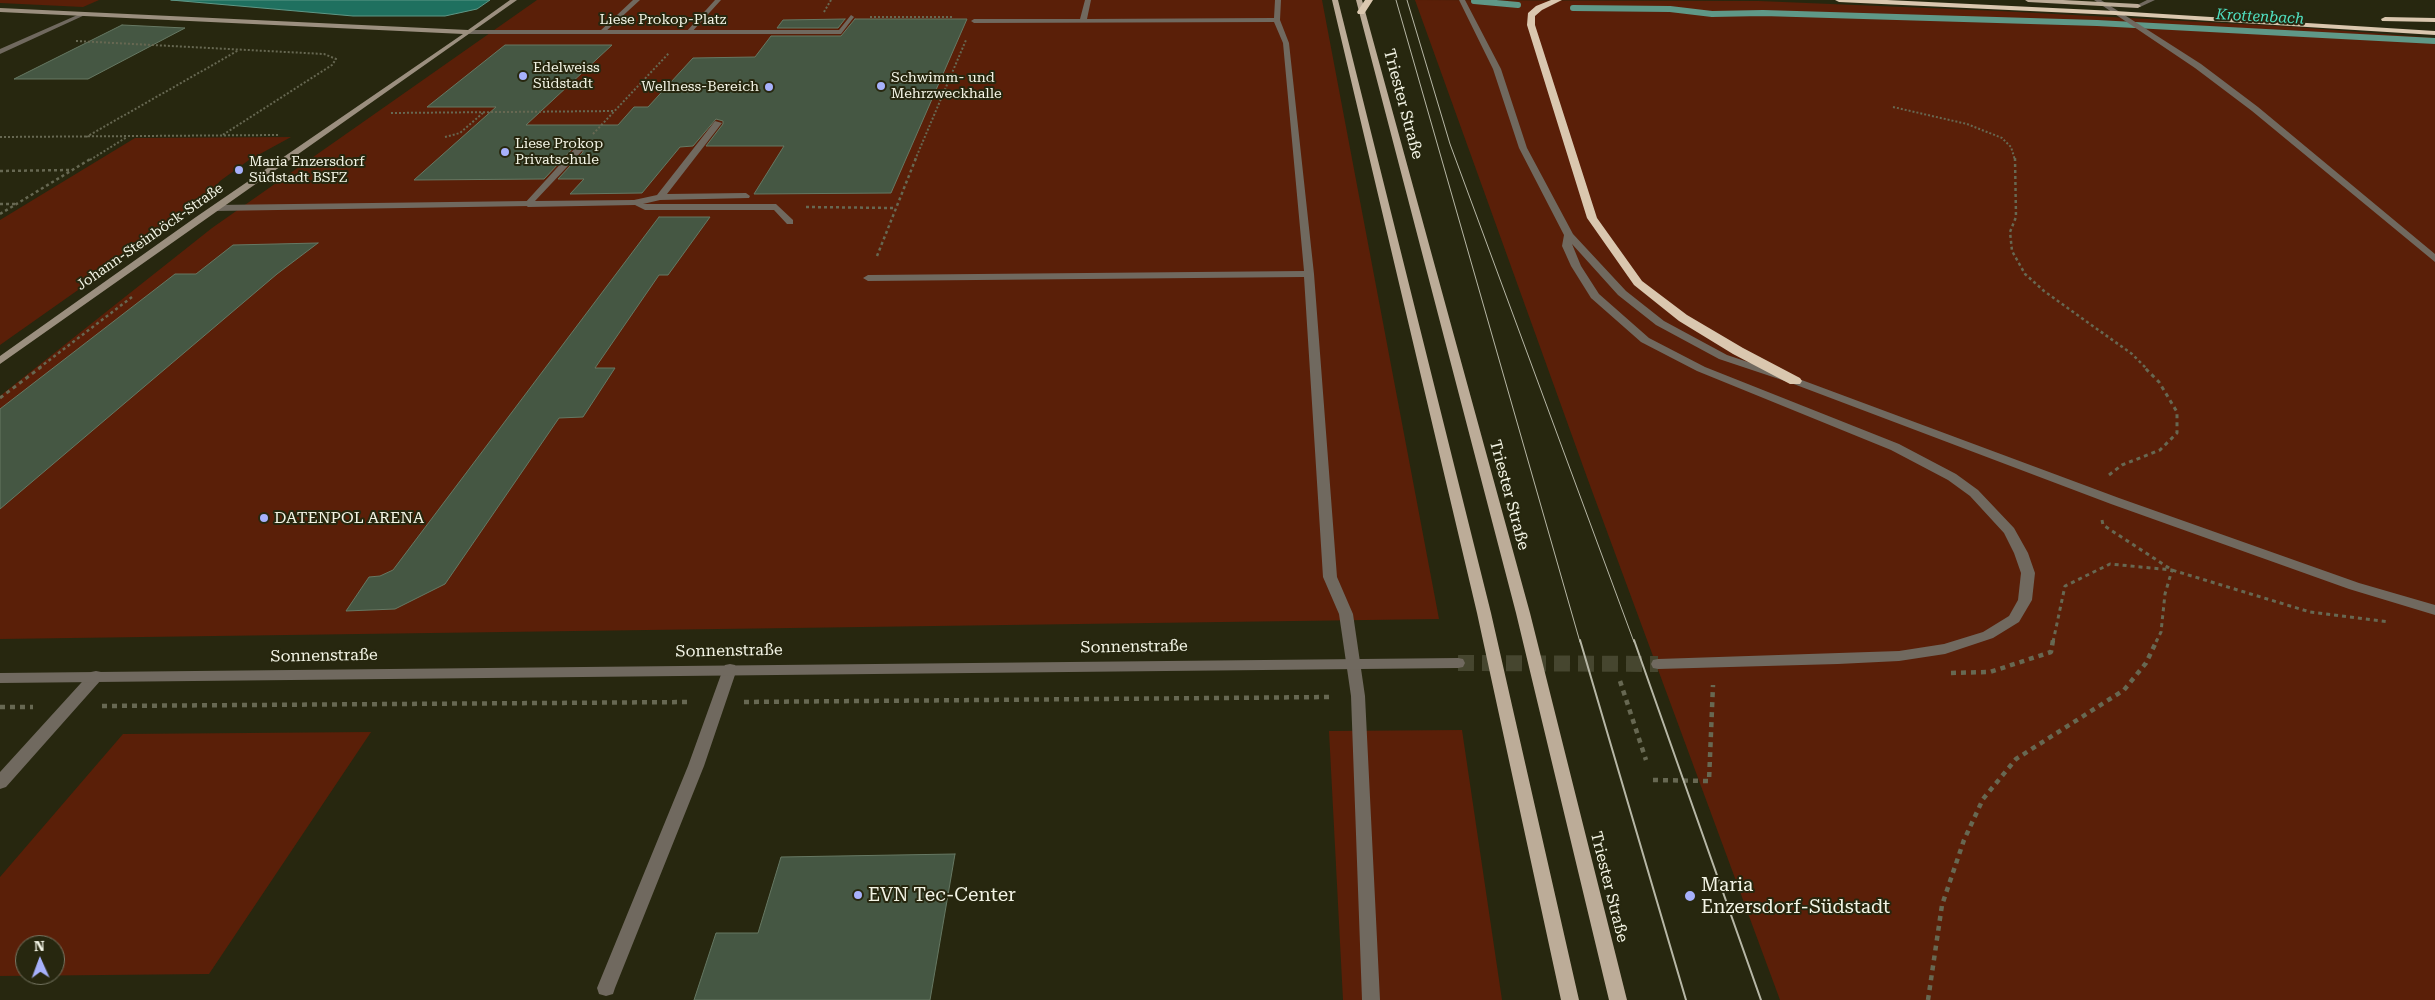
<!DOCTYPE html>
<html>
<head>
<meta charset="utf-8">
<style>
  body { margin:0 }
  #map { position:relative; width:2435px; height:1000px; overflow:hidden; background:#27270f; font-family:"Roboto Serif",serif }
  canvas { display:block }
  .north { position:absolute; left:15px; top:935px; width:50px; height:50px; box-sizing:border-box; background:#27270f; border:1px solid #797965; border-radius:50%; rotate:358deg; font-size:14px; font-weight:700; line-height:20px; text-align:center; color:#f3f4e5 }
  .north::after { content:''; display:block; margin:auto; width:18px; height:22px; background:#a7b1fc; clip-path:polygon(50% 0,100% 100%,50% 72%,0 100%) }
</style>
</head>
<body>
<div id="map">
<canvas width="2435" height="1000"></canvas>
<div class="north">N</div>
</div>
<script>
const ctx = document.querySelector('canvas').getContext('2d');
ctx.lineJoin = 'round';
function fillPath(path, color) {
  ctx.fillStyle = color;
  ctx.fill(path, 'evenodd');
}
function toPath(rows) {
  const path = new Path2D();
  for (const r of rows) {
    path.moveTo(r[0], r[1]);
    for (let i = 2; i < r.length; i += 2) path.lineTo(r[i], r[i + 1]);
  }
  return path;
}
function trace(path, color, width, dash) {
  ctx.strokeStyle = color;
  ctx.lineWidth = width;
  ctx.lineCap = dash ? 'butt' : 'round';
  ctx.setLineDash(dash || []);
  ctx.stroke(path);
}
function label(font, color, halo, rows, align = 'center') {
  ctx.font = font + ' "Roboto Serif",serif';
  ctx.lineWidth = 4;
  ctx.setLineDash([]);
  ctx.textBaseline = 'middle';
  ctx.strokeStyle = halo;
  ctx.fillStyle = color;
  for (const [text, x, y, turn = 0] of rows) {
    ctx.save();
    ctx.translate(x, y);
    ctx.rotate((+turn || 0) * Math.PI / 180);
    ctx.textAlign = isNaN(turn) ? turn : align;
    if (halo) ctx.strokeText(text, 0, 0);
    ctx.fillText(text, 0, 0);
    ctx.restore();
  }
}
fillPath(toPath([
  [0,0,99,0,83,7,0,3],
  [537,0,1322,0,1439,619,0,639,0,396,212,228],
  [1415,0,1759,1,1999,11,2295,27,2435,38,2435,1000,1780,1000,1588,480],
  [291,137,249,160,220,181,200,204,0,345,0,220,135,138],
  [1462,730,1502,1000,1343,1000,1329,731],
  [371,732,209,974,0,976,0,877,123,734],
  [25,945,55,945,55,975,25,975]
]), '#5a1f08');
const water = toPath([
  [171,0,490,0,477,9,445,16,353,16,171,0]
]);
fillPath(water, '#1f705f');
trace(water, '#5f9887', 1);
trace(toPath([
  [1474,1,1518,5],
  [1573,8,1670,9,1712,14,1763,13,2097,23,2435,41]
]), '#5f9887', 6);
const building = toPath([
  [845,19,838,28,777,28,783,20,845,19],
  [855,19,967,19,891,193,754,194,784,146,706,146,723,124,723,121,716,119,693,146,680,147,642,193,570,194,584,179,558,179,583,152,582,145,575,146,544,179,414,180,496,107,427,107,505,45,612,45,526,125,618,125,634,107,648,107,693,58,755,57,771,36,841,36,855,19],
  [122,25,185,28,88,79,14,79,122,25],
  [659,217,710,217,668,275,659,275,595,368,615,368,583,417,559,418,445,584,395,609,346,611,369,577,380,576,393,570,659,217],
  [318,243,277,274,0,509,0,409,175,274,196,274,233,245,318,243],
  [955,854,930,1000,694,1000,716,933,758,933,781,857,955,854]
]);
fillPath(building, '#455743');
trace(building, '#667863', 1);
trace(toPath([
  [1458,663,1658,664]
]), '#46462f', 16, [16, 8]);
trace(toPath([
  [824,12,831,0],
  [870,17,954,17],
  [76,41,324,54,336,59,332,65,221,136],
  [1893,107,1967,124,2002,138,2011,147,2015,160],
  [391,113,615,111],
  [593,134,669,53],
  [0,137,279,135],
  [86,137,239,50],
  [445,137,460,133,484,112],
  [90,160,127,137],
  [915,160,966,40]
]), '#676852', 2, [2, 2]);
trace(toPath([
  [2015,158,2016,217,2010,232,2012,251,2025,274,2044,291,2132,354,2146,368],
  [0,171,71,170],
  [0,204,16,204],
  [806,207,895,208],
  [0,214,92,158],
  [877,256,916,158],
  [39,368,132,297]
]), '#676852', 2.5, [3, 3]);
trace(toPath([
  [0,398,41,367],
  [2109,475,2122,465,2160,450,2177,433,2177,412,2159,382,2144,367],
  [2102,520,2103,525,2172,570,2310,612,2389,622],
  [2053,642,2065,586,2110,564,2172,570,2165,594,2161,632,2156,642]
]), '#676852', 3, [4, 4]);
trace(toPath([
  [1951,673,1990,672,2051,652,2053,640],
  [1620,681,1646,760],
  [744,702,1333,697],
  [102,706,691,702],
  [0,707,33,707],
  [1653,780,1709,781,1713,685],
  [1928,1000,1942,905,1964,840,1983,799,2016,759,2124,690,2146,663,2157,640]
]), '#676852', 4.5, [5, 5]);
fillPath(toPath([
  [633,0,640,0,604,33,600,33,600,31,633,0],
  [715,0,721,0,690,34,686,34,686,32,715,0],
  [1085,0,1091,0,1087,19,1274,18,1275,0,1281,0,1280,20,1289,43,1314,274,1337,577,1353,614,1365,696,1380,1000,1362,1000,1351,696,1339,614,1323,577,1304,277,868,281,863,278,868,275,1304,271,1283,43,1274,22,974,23,971,21,974,19,1080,19,1085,0],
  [715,121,722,123,667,194,746,193,750,196,749,198,660,200,643,204,776,204,793,220,793,224,787,224,774,210,645,210,635,205,528,207,524,204,576,147,582,147,582,151,535,201,634,200,657,195,715,121],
  [730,664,735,665,737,669,704,766,615,988,613,994,606,996,599,994,597,988,688,766,723,669,725,665,730,664],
  [96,671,101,672,103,676,101,680,6,787,0,789,0,772,91,672,96,671]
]), '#70695f');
fillPath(toPath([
  [1459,0,1465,0,1501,69,1527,148,1573,234,1626,291,1664,321,1727,355,1799,379,2119,498,2359,583,2435,605,2435,615,2349,589,2111,504,1791,383,1719,359,1656,325,1618,295,1572,244,1581,266,1599,294,1649,338,1705,367,1899,444,1956,474,1978,490,2014,528,2028,553,2035,573,2032,600,2019,622,1993,638,1945,654,1899,661,1838,664,1658,669,1653,668,1651,664,1653,660,1658,659,1899,651,1944,644,1983,632,2009,616,2018,600,2021,573,2014,553,2004,533,1970,496,1948,480,1891,450,1697,371,1641,342,1591,298,1571,266,1562,246,1564,235,1519,148,1493,69,1459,0],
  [2094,0,2101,0,2201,64,2258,107,2435,254,2435,262,2252,111,2195,68,2094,0],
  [2147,0,2155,0,2140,7,2135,6,2147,0],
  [82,13,87,14,0,54,0,49,82,13],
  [851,15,854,17,841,34,468,34,465,32,468,30,839,30,851,15],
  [528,201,532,204,531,206,215,211,211,208,215,205,528,201],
  [1458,658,1463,659,1465,663,1463,667,1458,668,0,683,0,673,1458,658]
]), '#70695f');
fillPath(toPath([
  [510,0,517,0,0,364,0,356,196,217,463,34,0,12,0,8,468,30,510,0]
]), '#9b8f7f');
fillPath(toPath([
  [1332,0,1338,0,1491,613,1579,1000,1561,1000,1477,613,1332,0],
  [1356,0,1362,0,1530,613,1627,1000,1609,1000,1516,613,1356,0],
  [2025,0,2063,0,2138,4,2141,6,2138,8,2028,2,2025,0]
]), '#bcac98');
fillPath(toPath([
  [1365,0,1373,0,1364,14,1358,14,1357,12,1365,0],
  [1551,0,1562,0,1542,10,1535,16,1535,25,1597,218,1642,281,1687,315,1743,348,1800,378,1802,381,1800,384,1790,384,1733,354,1679,321,1634,285,1587,218,1527,25,1528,13,1536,6,1551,0],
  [1835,0,1887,0,2115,11,2435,31,2435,35,2115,15,1839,2,1835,0],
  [2385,17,2435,18,2435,22,2382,21,2381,19,2385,17]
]), '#dac7af');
trace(toPath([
  [1396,0,1580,642],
  [1407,0,1450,144,1634,642]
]), '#b7b7a6', 1);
trace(toPath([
  [1580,640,1686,1000],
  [1634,640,1761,1000]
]), '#b7b7a6', 2);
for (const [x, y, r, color] of [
  [523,76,5,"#a7b1fc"],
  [881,86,5,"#a7b1fc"],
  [769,87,5,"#a7b1fc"],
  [505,152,5,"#a7b1fc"],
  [239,170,5,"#a7b1fc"],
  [264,518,5,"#a7b1fc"],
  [858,895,5,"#a7b1fc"],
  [1690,896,6,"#a7b1fc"]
]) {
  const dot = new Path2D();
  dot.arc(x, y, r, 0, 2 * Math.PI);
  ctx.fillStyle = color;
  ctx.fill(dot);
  trace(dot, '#27270f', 2);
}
label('14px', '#f3f4e5', '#27270f', [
  ["Liese Prokop-Platz",663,20],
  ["Johann-Steinböck-Straße",150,237,-35]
]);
label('14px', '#f3f4e5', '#27270f', [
  ["Edelweiss",533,68],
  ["Südstadt",533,84],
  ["Schwimm- und",891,78],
  ["Mehrzweckhalle",891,94],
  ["Wellness-Bereich",759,87,"right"],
  ["Liese Prokop",515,144],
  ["Privatschule",515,160],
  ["Maria Enzersdorf",249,162],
  ["Südstadt BSFZ",249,178]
], 'left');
label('italic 15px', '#50e1c2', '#27270f', [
  ["Krottenbach",2260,17,3]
]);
label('16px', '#f3f4e5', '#27270f', [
  ["Triester Straße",1403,104,75],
  ["Triester Straße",1509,495,75],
  ["Sonnenstraße",1134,647,-1],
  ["Sonnenstraße",729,651,-1],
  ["Sonnenstraße",324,656,-1],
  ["Triester Straße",1609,887,76]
]);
label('16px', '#f3f4e5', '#27270f', [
  ["DATENPOL ARENA",274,518]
], 'left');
label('19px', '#f3f4e5', '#27270f', [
  ["Maria",1701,885],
  ["Enzersdorf-Südstadt",1701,907],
  ["EVN Tec-Center",868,895]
], 'left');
</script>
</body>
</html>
